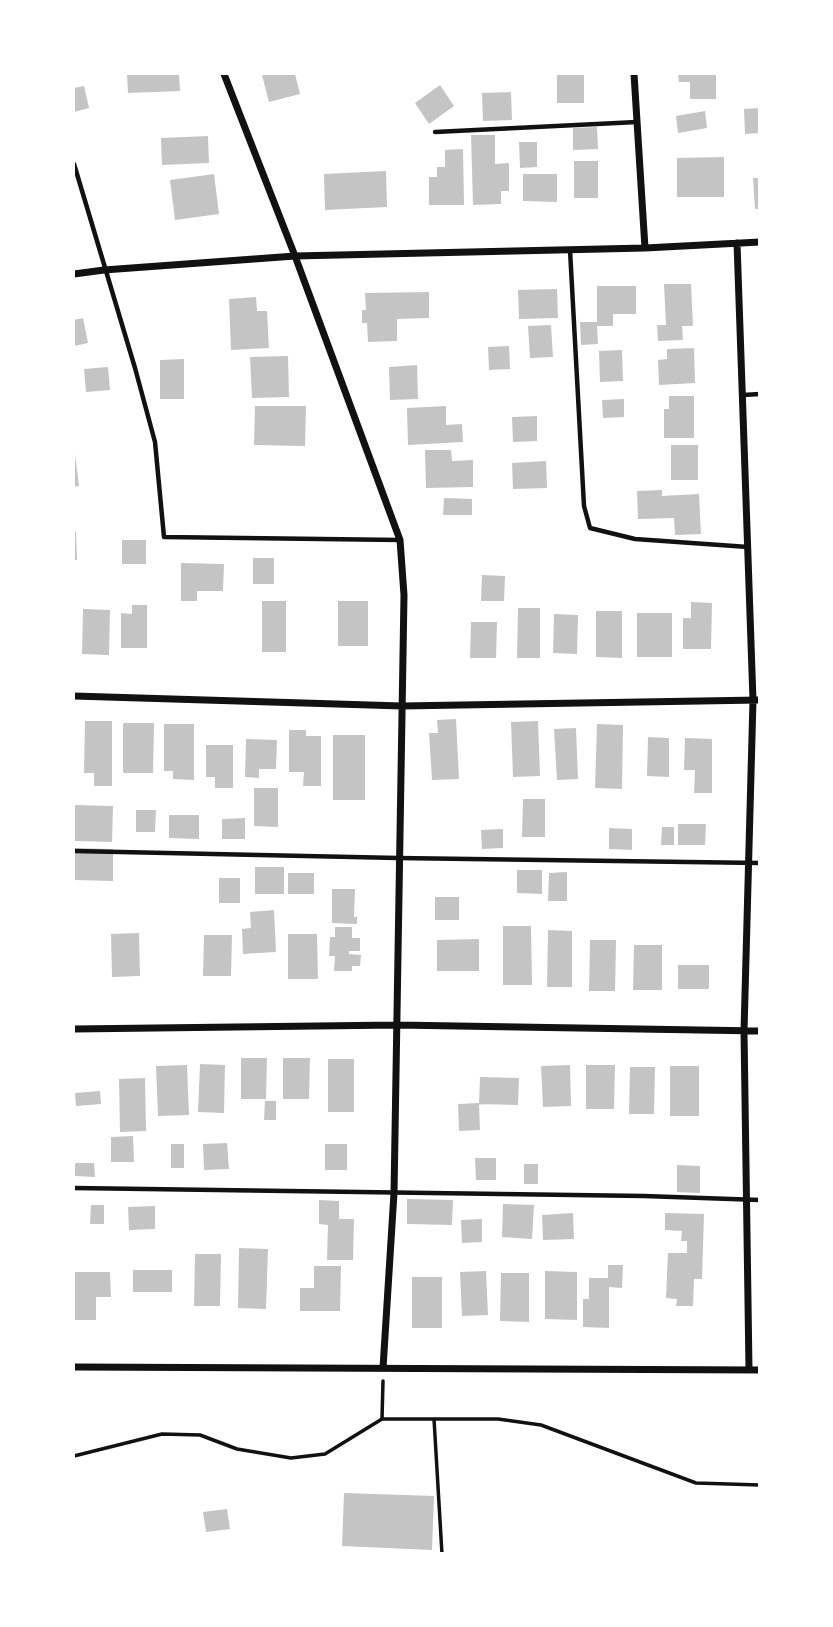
<!DOCTYPE html>
<html>
<head>
<meta charset="utf-8">
<style>
  body { margin:0 }
  #map { position:relative; width:833px; height:1627px; overflow:hidden; background:#fff; font-family:"Zilla Slab",serif }
  canvas { display:block }
  .frame { position:absolute; inset:0; border:75px solid #fff; pointer-events:none }
</style>
</head>
<body>
<div id="map">
<canvas width="833" height="1627"></canvas>
<div class="frame"></div>
</div>
<script>
const ctx = document.querySelector('canvas').getContext('2d');
ctx.lineJoin = 'round';
function fillPath(path, color) {
  ctx.fillStyle = color;
  ctx.fill(path, 'evenodd');
}
function toPath(rows) {
  const path = new Path2D();
  for (const r of rows) {
    path.moveTo(r[0], r[1]);
    for (let i = 2; i < r.length; i += 2) path.lineTo(r[i], r[i + 1]);
  }
  return path;
}
function trace(path, color, width, dash) {
  ctx.strokeStyle = color;
  ctx.lineWidth = width;
  ctx.lineCap = dash ? 'butt' : 'round';
  ctx.setLineDash(dash || []);
  ctx.stroke(path);
}
fillPath(toPath([
  [127,74,179,74,180,91,128,93],
  [269,74,295,74,300,94,269,102,262,75],
  [557,74,584,74,584,103,557,103],
  [678,74,716,74,716,99,690,99,690,82,679,82],
  [440,85,454,106,429,124,415,103],
  [84,86,89,108,74,112,74,88],
  [511,92,512,120,483,121,482,93],
  [760,108,760,133,745,134,744,109],
  [705,111,707,128,678,133,676,116],
  [597,127,598,149,573,150,573,128],
  [471,135,495,135,495,164,509,163,509,191,501,191,501,204,473,205],
  [208,136,209,163,162,165,161,138],
  [519,142,537,142,537,167,520,168],
  [463,149,464,205,429,205,429,177,437,177,437,167,445,167,445,150],
  [724,157,724,197,677,197,677,158],
  [574,161,598,161,598,198,574,198],
  [386,171,387,207,325,210,324,174],
  [214,174,219,214,175,220,170,180],
  [523,174,557,174,557,202,523,201],
  [753,178,760,178,760,209,755,209],
  [664,284,691,284,693,326,682,326,683,340,658,341,657,325,666,325],
  [597,286,636,286,636,314,613,314,613,326,597,326,598,344,581,345,580,322,597,322],
  [557,289,558,318,519,319,518,290],
  [429,292,429,318,397,319,397,341,368,342,367,323,362,323,362,310,366,310,365,293],
  [256,297,257,311,267,311,269,348,231,350,229,299],
  [83,318,88,343,74,346,74,320],
  [551,325,553,357,530,358,528,326],
  [509,346,510,369,489,370,488,347],
  [694,348,695,383,659,385,658,360,667,359,667,349],
  [622,350,623,381,600,382,599,351],
  [288,356,289,397,252,398,250,357],
  [184,359,184,399,160,399,160,360],
  [417,365,418,399,390,400,389,367],
  [108,367,110,390,86,392,84,369],
  [669,396,694,396,694,438,664,438,664,409,669,409],
  [624,399,624,417,603,418,602,400],
  [255,406,306,406,305,446,254,445],
  [446,406,446,425,462,424,463,442,408,445,407,408],
  [537,416,537,441,513,442,512,417],
  [671,445,698,445,698,480,671,480],
  [425,450,451,450,452,461,473,460,473,487,426,488],
  [75,454,79,486,74,487,74,455],
  [546,461,547,488,513,489,512,463],
  [662,490,662,496,699,494,701,534,675,535,674,518,638,519,637,491],
  [444,498,472,499,472,515,443,515],
  [74,532,76,532,77,560,74,560],
  [122,540,146,540,146,564,122,564],
  [253,558,274,558,274,584,253,584],
  [181,563,224,564,223,591,197,591,197,601,181,601],
  [482,575,505,576,504,601,481,601],
  [262,601,286,601,286,652,262,652],
  [338,601,368,601,368,646,338,646],
  [691,602,712,603,711,649,683,649,683,618,691,618],
  [132,605,147,605,147,648,121,648,121,613,132,614],
  [518,608,540,608,540,658,517,658],
  [83,609,110,610,109,655,82,654],
  [596,611,622,611,622,658,596,657],
  [637,613,672,613,672,657,637,657],
  [554,614,578,615,577,654,553,653],
  [471,622,497,622,496,658,470,658],
  [456,719,459,779,432,780,429,733,438,733,437,720],
  [85,721,112,721,112,786,94,786,94,773,84,773],
  [538,721,540,776,513,777,511,722],
  [123,723,154,723,153,773,123,773],
  [164,724,194,724,194,780,173,779,173,771,164,771],
  [597,724,623,725,622,789,595,788],
  [576,728,578,779,557,780,554,729],
  [289,730,306,730,306,736,321,736,321,786,303,786,304,772,289,772],
  [333,735,365,735,365,800,333,800],
  [648,737,669,738,669,777,647,776],
  [685,738,712,739,712,793,694,793,695,770,684,770],
  [246,739,277,740,276,769,259,769,259,778,245,777],
  [206,745,233,745,233,788,215,788,215,777,206,777],
  [254,788,278,788,278,827,254,826],
  [523,799,545,799,545,837,522,837],
  [74,805,113,806,112,842,74,841],
  [136,810,156,810,155,832,136,832],
  [169,815,199,815,199,839,169,838],
  [245,818,245,839,222,839,222,819],
  [678,824,706,824,705,845,678,845],
  [662,827,674,827,674,845,661,845],
  [609,828,632,829,632,850,609,849],
  [503,829,503,848,482,849,481,830],
  [74,848,113,849,113,881,74,880],
  [255,867,284,867,284,894,255,894],
  [517,870,542,870,542,894,517,893],
  [567,872,567,901,548,901,549,873],
  [288,873,314,873,314,894,288,894],
  [219,878,240,878,240,903,219,903],
  [332,889,355,889,354,917,357,917,357,924,332,923],
  [435,897,459,897,459,920,435,920],
  [274,910,276,952,243,954,242,929,251,928,250,912],
  [503,926,531,926,532,985,503,985],
  [335,927,352,927,352,938,360,938,360,951,349,951,349,954,361,955,360,966,352,966,352,971,334,971,335,956,329,956,330,937,335,937],
  [548,930,572,931,572,987,547,987],
  [139,933,140,976,112,977,111,934],
  [288,934,317,934,318,979,288,979],
  [204,935,232,935,231,976,203,976],
  [479,939,479,971,437,971,437,940],
  [590,940,616,940,615,991,589,991],
  [634,945,662,945,662,990,633,990],
  [678,965,709,965,709,989,678,989],
  [241,1058,267,1058,266,1099,241,1099],
  [283,1058,310,1058,309,1099,283,1099],
  [328,1059,354,1059,354,1112,328,1112],
  [200,1064,225,1065,224,1113,198,1112],
  [187,1065,189,1115,158,1116,156,1066],
  [570,1065,571,1106,543,1107,541,1066],
  [586,1065,615,1065,614,1109,586,1109],
  [670,1066,699,1066,699,1116,670,1116],
  [630,1067,655,1067,654,1114,629,1114],
  [480,1077,519,1078,518,1105,479,1104],
  [145,1078,146,1131,120,1132,119,1079],
  [100,1091,101,1104,76,1106,75,1093],
  [265,1101,276,1101,276,1120,264,1120],
  [479,1103,480,1130,459,1131,458,1104],
  [133,1136,134,1162,111,1162,111,1137],
  [227,1143,229,1169,204,1170,203,1144],
  [171,1144,184,1144,184,1168,171,1168],
  [325,1144,347,1144,347,1170,325,1170],
  [475,1158,496,1158,496,1180,476,1180],
  [75,1163,94,1163,95,1177,75,1176],
  [524,1164,538,1164,538,1184,524,1184],
  [677,1165,700,1166,700,1193,677,1192],
  [407,1199,453,1200,452,1225,407,1224],
  [319,1200,339,1201,339,1219,354,1219,353,1260,327,1260,328,1225,319,1224],
  [503,1204,534,1205,532,1239,502,1237],
  [91,1205,104,1205,104,1224,90,1224],
  [155,1206,155,1229,129,1230,128,1207],
  [573,1213,574,1239,543,1240,542,1215],
  [665,1213,704,1214,702,1279,694,1279,693,1306,676,1306,677,1299,666,1298,668,1253,687,1253,687,1241,681,1241,682,1231,665,1230],
  [482,1219,482,1242,462,1243,461,1220],
  [239,1248,268,1249,266,1309,238,1308],
  [195,1254,221,1254,220,1306,194,1306],
  [608,1265,623,1265,622,1288,609,1287,609,1328,583,1327,583,1299,589,1299,589,1278,608,1278],
  [314,1266,341,1266,340,1311,300,1311,300,1288,314,1288],
  [133,1270,172,1270,172,1292,133,1292],
  [486,1271,488,1315,462,1316,460,1272],
  [545,1271,577,1272,577,1320,545,1319],
  [74,1272,110,1272,111,1297,96,1297,96,1320,74,1320],
  [501,1273,529,1273,529,1322,500,1321],
  [412,1277,442,1277,442,1328,412,1328],
  [344,1493,434,1496,432,1550,342,1546],
  [227,1509,230,1529,206,1532,203,1512]
]), '#c4c4c4');
trace(toPath([
  [383,1381,382,1419,434,1419,442,1554],
  [434,1419,498,1419,541,1425,696,1483,760,1485],
  [74,1456,162,1434,200,1435,237,1449,291,1458,325,1454,382,1419]
]), '#111', 3.5);
trace(toPath([
  [435,132,637,122],
  [74,164,135,368,155,442,164,537,400,540],
  [570,250,584,506,590,528,635,539,748,547],
  [743,395,760,394],
  [74,851,398,858,760,863],
  [74,1188,644,1196,760,1200]
]), '#111', 4.5);
trace(toPath([
  [224,74,295,256,400,540,404,595,394,1193,383,1368],
  [634,74,645,248],
  [737,243,753,700,744,1031,749,1369],
  [74,274,104,270,295,256,645,248,760,242],
  [74,696,402,706,760,700],
  [74,1029,397,1025,760,1031],
  [74,1367,760,1370]
]), '#111', 7);
</script>
</body>
</html>
